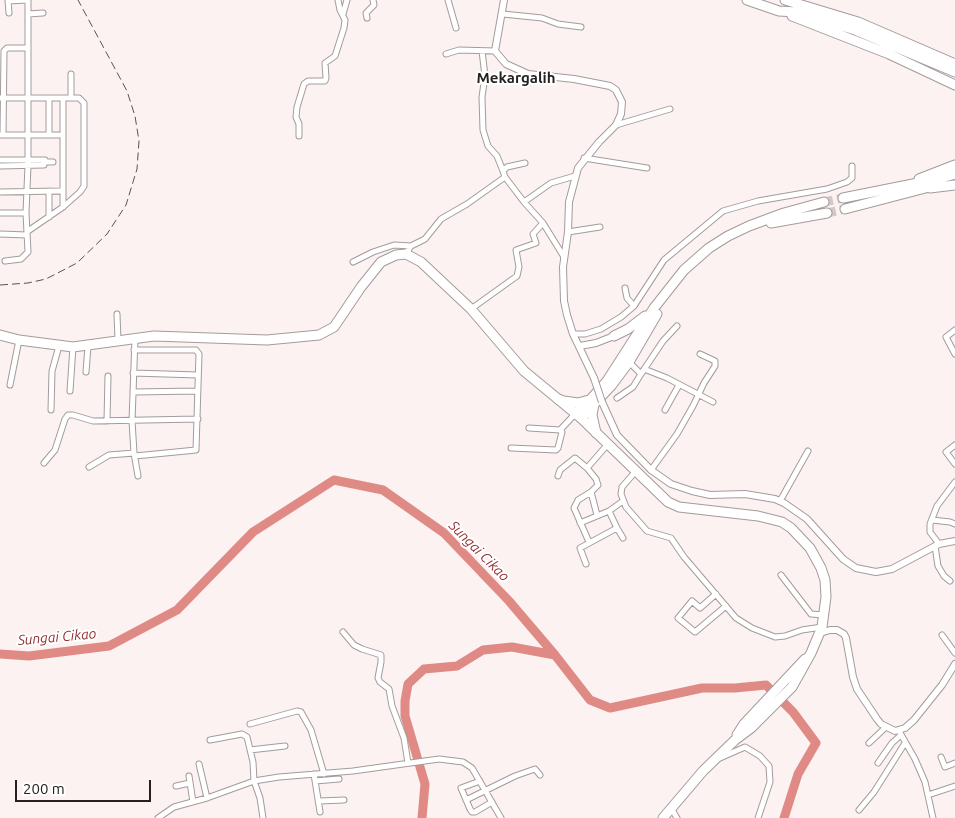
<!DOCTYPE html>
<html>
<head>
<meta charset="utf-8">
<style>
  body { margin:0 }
  #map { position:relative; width:955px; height:818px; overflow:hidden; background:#fcf2f1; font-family:Ubuntu,sans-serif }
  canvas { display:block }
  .scale { position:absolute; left:15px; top:780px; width:136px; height:22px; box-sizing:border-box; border:2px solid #242120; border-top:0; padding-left:6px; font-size:15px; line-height:18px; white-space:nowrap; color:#242120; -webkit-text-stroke:4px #fff; paint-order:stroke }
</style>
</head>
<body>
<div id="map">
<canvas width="955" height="818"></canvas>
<div class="scale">200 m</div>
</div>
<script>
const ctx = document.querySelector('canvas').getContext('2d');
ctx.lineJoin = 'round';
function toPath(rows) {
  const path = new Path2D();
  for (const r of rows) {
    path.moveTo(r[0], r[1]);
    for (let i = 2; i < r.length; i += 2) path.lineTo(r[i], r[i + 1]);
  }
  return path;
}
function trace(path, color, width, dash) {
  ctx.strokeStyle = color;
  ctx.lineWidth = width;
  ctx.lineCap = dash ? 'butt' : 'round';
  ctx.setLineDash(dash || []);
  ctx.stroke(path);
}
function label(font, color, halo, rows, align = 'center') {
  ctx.font = font + ' Ubuntu,sans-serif';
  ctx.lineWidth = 4;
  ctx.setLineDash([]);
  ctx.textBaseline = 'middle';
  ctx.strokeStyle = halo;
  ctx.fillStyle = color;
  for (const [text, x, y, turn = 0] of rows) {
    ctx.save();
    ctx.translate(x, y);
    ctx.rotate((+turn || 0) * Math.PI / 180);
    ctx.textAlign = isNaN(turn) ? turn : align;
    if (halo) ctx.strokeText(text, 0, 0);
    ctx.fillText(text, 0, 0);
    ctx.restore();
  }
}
trace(toPath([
  [0,654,29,656,109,646,177,610,253,532,334,480,383,490,444,533,509,601,555,655,590,700,610,708,702,688,735,688,766,685,793,712,816,743,798,774,784,818],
  [422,818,425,784,405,716,405,701,408,684,424,669,457,666,483,650,512,647,555,655]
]), '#e08a85', 9);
trace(toPath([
  [824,202,843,198],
  [827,213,845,209]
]), '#d1c8c7', 9, [9, 4.5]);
const minor = toPath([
  [8,0,9,13],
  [448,0,456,28],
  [8,1,28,0],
  [28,14,43,13],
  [343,14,347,0],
  [503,14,542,18,558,24,581,27],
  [367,18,366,13,374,5,373,0],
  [482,51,485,76,482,97,483,130,488,146,497,156,503,171],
  [446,54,459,50,495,51],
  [0,98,79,98,84,103,84,186,80,192,63,207,28,231],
  [49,98,49,134],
  [71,98,71,74],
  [616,125,670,109],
  [0,135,59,135],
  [3,135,4,51,7,48,28,48],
  [299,136,299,124,296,117,297,107,304,84,308,81,325,81,326,78,325,63,335,56,344,28,345,20,340,10,338,0],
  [584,158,647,168],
  [0,160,45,160,44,162],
  [0,166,44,165,44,162,53,162],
  [49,191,49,217],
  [0,192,60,191],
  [524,202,505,177,503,171,507,167,525,163],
  [63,207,63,98],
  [0,213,26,213],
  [543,223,564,257],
  [568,232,600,227],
  [0,234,27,235],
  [406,254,411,246,425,239,441,219,467,204,505,177],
  [5,261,21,259,28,252,26,213,28,165,28,0],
  [353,262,373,252,394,245,411,246],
  [625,288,627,298,634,306],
  [471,309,517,276,519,267,516,250,536,243,533,234,543,223,524,202,551,183,575,176],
  [117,314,118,340],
  [955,330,946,337,955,354],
  [573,334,585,334,601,329,621,317,634,306,664,260,723,211,758,201,827,189,847,182,852,178,852,166],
  [135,338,132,421,134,453,138,476],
  [134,350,196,350,199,354,196,450,135,456],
  [629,362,641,374,663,341,677,326],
  [644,369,667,378,713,402],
  [86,372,88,346],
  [133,373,198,375],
  [10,385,19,340],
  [70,391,73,347],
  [133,392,197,391],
  [617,398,633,387,641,374],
  [51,410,52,371,59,346],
  [665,410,679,385],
  [107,421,108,376],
  [529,428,560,430,575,414],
  [955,445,946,452,955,464],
  [511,448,556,450,558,448,562,432,560,430],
  [44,463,55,450,65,419,68,415,73,415,93,421,198,419],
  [89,467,109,455,134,453],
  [587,468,596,479,598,485,591,492,578,500,574,508,589,542],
  [651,470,677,434,693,406,704,383,715,366,715,361,700,354],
  [636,471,622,487,621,494,626,507,647,531,671,538,684,557,736,618,752,628,775,637,785,636,802,630,822,627],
  [558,476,560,470,575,458,587,468,608,444],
  [591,492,597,515],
  [780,501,808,451],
  [932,520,950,522,955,524],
  [580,523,609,511],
  [617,528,623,538],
  [939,544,930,532,930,524,937,506,955,482],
  [935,546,938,566,944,576,950,581],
  [586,564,580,548,617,528,609,511,623,501],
  [781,575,811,614,824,615],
  [716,594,700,608,692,601,678,618,695,632,726,606],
  [343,632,354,645,362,649,381,655,381,662,378,678,380,682,389,689,392,706,404,738,408,763],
  [942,635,955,653],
  [250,724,297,711,301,712,311,730,324,774],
  [899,731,915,759,925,782,933,818],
  [210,740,242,734,247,737,253,762,254,781,260,798,263,818],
  [869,743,886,727],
  [250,750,285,746],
  [941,757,945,767,955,763],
  [720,758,745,747,760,756,769,766,770,782,758,818],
  [878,763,892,743,901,735],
  [199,764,207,798],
  [314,774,320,812],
  [189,776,193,802],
  [315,781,339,779],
  [480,781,461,788,470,809,472,812,475,812,492,802],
  [176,786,190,783],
  [928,795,955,786],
  [466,800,515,776,535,769,540,775],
  [319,801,344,800],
  [671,808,677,818],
  [859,810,874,792,905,743],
  [158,818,174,807,207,798,254,781,279,777,353,771,439,759,463,762,472,768,501,818]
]);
const tertiary = toPath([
  [504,0,495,51,506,64,528,74,574,79,610,86,616,90,622,102,621,114,616,125,599,142,578,168,569,202,568,232,563,267,564,301,567,315,573,334,594,378],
  [580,346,596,343,614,336],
  [602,402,617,435,651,470,671,484,692,491,710,495,745,494,775,499,784,503,807,519,843,559,856,568,876,572,892,569,939,544,955,541],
  [820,633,830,630,837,630,844,634,846,638,853,677,857,689,877,719,881,724,895,731,905,728,914,720,942,685,955,664]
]);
const trunk = toPath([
  [0,335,19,340,73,347,154,336,267,340,319,335,334,327,361,287,381,262,396,255,406,254,421,262,471,309,524,371,581,418,668,502,679,507,758,516,782,522,791,528,810,548,821,568,825,580,826,597,822,627,811,653,792,687,751,728,735,740,703,771,663,818],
  [737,735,744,724,805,659]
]);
const motorway = toPath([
  [747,0,779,11,797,12,855,30,955,72],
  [785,0,858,22,955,64],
  [792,16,889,54,955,85],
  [919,179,955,165],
  [930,188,955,185],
  [843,198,938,179,955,174],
  [845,209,937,185],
  [771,223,827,213],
  [614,336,628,329,645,316],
  [558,399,564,401,578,403,589,400],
  [594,404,592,415,596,433],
  [575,414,590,400,607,381,654,308,684,270,709,248,728,236,749,226,784,213,824,202],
  [581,418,611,386,629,362,657,314]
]);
trace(minor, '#a49b9b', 7);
trace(tertiary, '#a49b9b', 8);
trace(trunk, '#a49b9b', 11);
trace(motorway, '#a49b9b', 11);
trace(minor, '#fff', 5);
trace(tertiary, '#fff', 6);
trace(trunk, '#fff', 9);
trace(motorway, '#fff', 9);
trace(toPath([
  [0,285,28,283,46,279,77,263,107,234,126,205,137,169,139,141,135,116,127,91,78,0]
]), '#585352', 1, [8, 4]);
const tertiaryBridge = toPath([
  [594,378,602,402]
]);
trace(tertiaryBridge, '#a49b9b', 8, []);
trace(tertiaryBridge, '#fff', 6);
label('italic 14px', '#932e2f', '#fff', [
  ["Sungai Cikao",479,551,45],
  ["Sungai Cikao",57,637,-5]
]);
label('bold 15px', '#242120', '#fff', [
  ["Mekargalih",516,78]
]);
</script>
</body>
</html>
